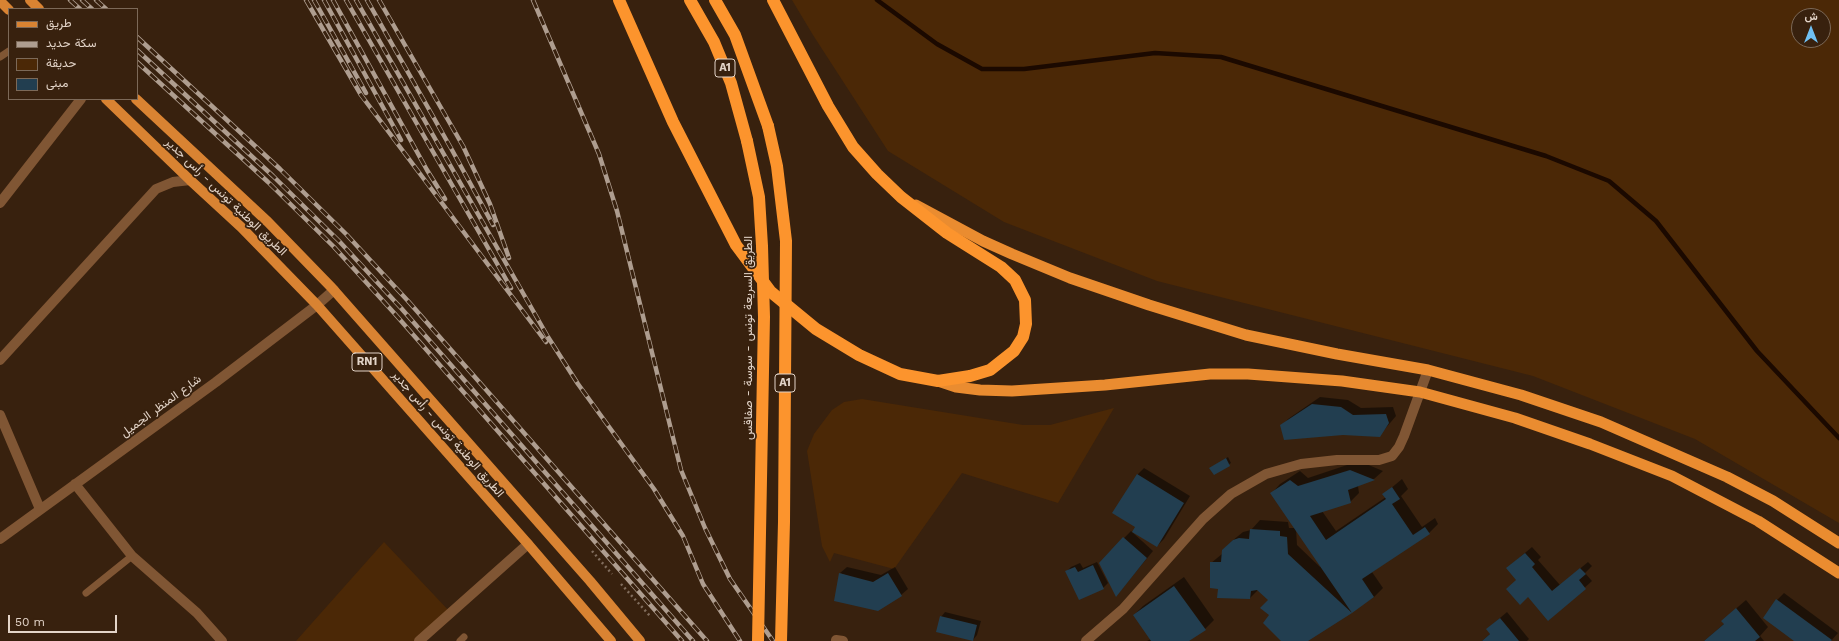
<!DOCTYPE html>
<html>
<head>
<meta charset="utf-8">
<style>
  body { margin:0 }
  #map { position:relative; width:1839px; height:641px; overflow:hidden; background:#38210e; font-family:"Work Sans",Vazirmatn,sans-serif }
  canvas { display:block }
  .legend { position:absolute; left:8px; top:8px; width:130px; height:92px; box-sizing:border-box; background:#38210e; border:1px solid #7c6958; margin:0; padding:5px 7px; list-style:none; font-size:12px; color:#e3d4c8 }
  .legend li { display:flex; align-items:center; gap:8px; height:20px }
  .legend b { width:20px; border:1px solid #7c6958 }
  .north { position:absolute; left:1791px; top:8px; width:40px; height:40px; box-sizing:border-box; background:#38210e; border:1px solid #7c6958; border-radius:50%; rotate:0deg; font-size:11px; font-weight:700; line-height:16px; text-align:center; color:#e3d4c8 }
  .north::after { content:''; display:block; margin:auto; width:14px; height:18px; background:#70c1f4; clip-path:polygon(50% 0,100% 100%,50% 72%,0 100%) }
  .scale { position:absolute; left:8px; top:615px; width:109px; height:18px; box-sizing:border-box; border:2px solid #e3d4c8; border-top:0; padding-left:5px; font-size:12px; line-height:14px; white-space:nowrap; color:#e3d4c8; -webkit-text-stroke:3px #38210e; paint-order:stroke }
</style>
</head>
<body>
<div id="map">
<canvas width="1839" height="641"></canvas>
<ul class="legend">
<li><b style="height:5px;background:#d98332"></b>طريق</li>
<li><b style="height:5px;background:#ae9d8f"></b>سكة حديد</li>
<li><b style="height:11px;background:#4b2806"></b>حديقة</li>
<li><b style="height:11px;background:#223e50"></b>مبنى</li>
</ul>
<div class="north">ش</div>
<div class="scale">50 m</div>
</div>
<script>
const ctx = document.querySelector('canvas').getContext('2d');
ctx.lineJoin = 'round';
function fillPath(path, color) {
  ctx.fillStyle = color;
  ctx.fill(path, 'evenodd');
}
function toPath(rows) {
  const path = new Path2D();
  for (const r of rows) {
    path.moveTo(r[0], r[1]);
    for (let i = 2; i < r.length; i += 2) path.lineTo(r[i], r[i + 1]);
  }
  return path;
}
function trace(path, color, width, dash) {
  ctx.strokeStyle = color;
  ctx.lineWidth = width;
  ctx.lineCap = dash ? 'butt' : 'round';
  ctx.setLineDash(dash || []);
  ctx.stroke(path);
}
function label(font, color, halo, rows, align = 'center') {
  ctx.font = font + ' "Work Sans",Vazirmatn,sans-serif';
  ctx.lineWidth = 3.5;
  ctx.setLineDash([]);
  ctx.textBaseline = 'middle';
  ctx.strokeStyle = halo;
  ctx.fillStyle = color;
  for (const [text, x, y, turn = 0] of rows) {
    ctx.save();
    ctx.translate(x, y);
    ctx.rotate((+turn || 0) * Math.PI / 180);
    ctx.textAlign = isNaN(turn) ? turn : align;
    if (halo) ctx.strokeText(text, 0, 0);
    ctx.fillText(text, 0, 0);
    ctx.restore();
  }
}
fillPath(toPath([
  [792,0,1839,0,1839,523,1695,439,1533,376,1157,281,1004,222,888,151,813,35],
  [1799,16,1823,16,1823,40,1799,40],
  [862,399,1023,425,1050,425,1114,408,1058,503,962,473,894,569,834,553,830,562,822,546,807,451,814,434,832,410,844,402],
  [384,542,451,613,421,641,296,641]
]), '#4b2806');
fillPath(toPath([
  [1320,397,1348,400,1361,408,1393,407,1396,416,1379,436,1282,426,1288,419],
  [1228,457,1231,463,1214,474,1211,468],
  [1359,461,1383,471,1374,479,1358,486,1359,493,1350,502,1322,511,1336,531,1386,497,1384,494,1402,479,1408,489,1401,496,1422,527,1435,518,1438,524,1429,533,1372,572,1383,588,1374,597,1306,641,1282,641,1271,615,1269,600,1258,590,1250,598,1219,588,1211,563,1222,554,1223,550,1232,541,1243,532,1251,530,1260,520,1288,522,1289,528,1295,528,1272,493,1280,484,1300,471,1308,478],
  [1296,528,1321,566,1320,567,1297,545],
  [1144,468,1190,496,1164,539,1157,546,1137,526,1137,475],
  [1131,531,1153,551,1117,595,1100,563],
  [1532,547,1541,557,1538,560,1560,585,1588,562,1592,566,1585,573,1592,581,1549,620,1507,568],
  [1097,562,1108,583,1103,588,1066,572,1071,567,1080,563,1083,568],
  [847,567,881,575,895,567,908,589,901,595,840,573],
  [1184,577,1214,620,1205,629,1188,641,1147,641,1151,639,1134,615,1143,606],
  [1784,593,1838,633,1831,641,1796,641,1777,600],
  [1746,600,1768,627,1760,636,1764,641,1704,641,1725,623,1732,612],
  [945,612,981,621,977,635,973,640,941,617],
  [1507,612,1529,639,1527,641,1482,641,1491,633,1487,629]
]), '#0007');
trace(toPath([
  [877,0,937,44,982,69,1024,69,1155,53,1221,57,1546,156,1609,181,1656,221,1757,351,1839,438]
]), '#1b0900', 4.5);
fillPath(toPath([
  [1312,404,1341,407,1353,415,1386,414,1389,423,1380,437,1343,435,1284,440,1280,425],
  [1226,458,1230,466,1214,475,1209,468],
  [1350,470,1375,480,1348,490,1351,503,1310,516,1326,540,1386,499,1382,494,1392,487,1400,499,1392,504,1413,535,1425,527,1430,534,1362,579,1374,597,1352,613,1270,493,1290,480,1298,486],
  [1137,474,1184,503,1157,547,1132,532,1135,527,1112,513],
  [1250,529,1280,531,1280,536,1287,537,1288,554,1352,613,1308,641,1281,641,1263,623,1269,615,1260,608,1268,600,1257,590,1251,591,1250,599,1217,598,1218,589,1210,588,1210,562,1221,562,1222,550,1233,540,1239,538,1249,539],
  [1123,537,1147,558,1116,597,1099,563],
  [1525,553,1535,564,1532,567,1552,591,1580,568,1586,574,1579,580,1586,589,1548,621,1528,597,1520,605,1506,589,1516,580,1506,568],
  [1093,565,1104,589,1079,600,1065,571,1075,567,1078,572],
  [839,573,873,582,888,573,902,596,878,611,834,601],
  [1174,586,1206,630,1189,641,1151,641,1133,615],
  [1776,599,1832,640,1831,641,1794,641,1763,618],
  [1736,608,1760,637,1755,641,1704,641,1724,624,1721,621],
  [940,616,977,625,973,641,936,632],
  [1500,618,1519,641,1482,641,1490,634,1486,629]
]), '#223e50');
trace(toPath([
  [592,551,612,574],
  [621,584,651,617]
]), '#816d5d', 2.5, [2, 3]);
trace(toPath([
  [0,57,9,51],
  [86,593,132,556],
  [460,641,464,637]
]), '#805634', 7);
trace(toPath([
  [0,203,81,99],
  [0,360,156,189,173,182,190,180],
  [0,415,40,509],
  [75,484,132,556,197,613,222,641],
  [0,539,216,382,317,305,334,290],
  [836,640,843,641],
  [419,641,528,544],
  [1086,641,1123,609,1203,519,1231,494,1266,474,1301,464,1337,460,1379,460,1392,456,1399,447,1404,436,1428,370]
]), '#805634', 10);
trace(toPath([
  [30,0,39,9],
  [0,1,9,10],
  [106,99,190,180,241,227,317,305,528,544,611,641],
  [136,99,268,222,332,288,590,581,640,641]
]), '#d98332', 10);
trace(toPath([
  [916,205,983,241,1012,254,1070,278,1149,305,1246,335,1337,354,1428,370,1521,395,1601,422,1727,477,1773,501,1839,543],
  [938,381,956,387,980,390,1012,391,1105,385,1210,374,1248,374,1342,381,1420,392,1515,418,1590,444,1672,476,1758,521,1839,573]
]), '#ea8c30', 11);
trace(toPath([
  [619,0,673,122,736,245,771,292,816,329,859,355,900,374,938,381,970,376,990,370,1014,351,1023,337,1026,324,1025,300,1015,280,1001,267,947,233,901,197,877,174,853,147,828,106,773,0],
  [690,0,714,42,731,83,747,141],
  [715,0,735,35,768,126]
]), '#fc942d', 12);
const rail = toPath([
  [70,0,80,9],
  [82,0,92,9],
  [96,0,106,9],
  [306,0,361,95,546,342],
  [314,0,366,93],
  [324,0,401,140],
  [333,0,427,170,445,199],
  [346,0,511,288],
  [356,0,548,337,578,384,654,489,683,536,703,584,740,641],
  [367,0,452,150,493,225],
  [379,0,463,146,490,204,509,258],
  [533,0,599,154,617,211,681,470,705,528,730,579,773,641],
  [137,37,280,169,346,234,408,301,707,641],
  [137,50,273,176,339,241,401,308,693,641],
  [137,62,268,182,334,247,395,314,682,641]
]);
trace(rail, '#ae9d8f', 4.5);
trace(rail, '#38210e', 3, [9]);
trace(toPath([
  [768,126,777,166,786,241,784,522,781,641],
  [747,141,759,197,762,246,764,317,758,641]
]), '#fc942d', 12);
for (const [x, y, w] of [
  [725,68,20],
  [367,362,30],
  [785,383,20]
]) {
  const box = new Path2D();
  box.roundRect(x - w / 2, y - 9, w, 18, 3);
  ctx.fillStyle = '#38210e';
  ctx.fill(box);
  trace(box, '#e3d4c8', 1);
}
label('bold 11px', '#e3d4c8', null, [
  ["A1",725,68],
  ["RN1",367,362],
  ["A1",785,383]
]);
label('12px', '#e3d4c8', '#38210e', [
  ["الطريق الوطنية تونس - رأس جدير",226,197,44],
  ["الطريق السريعة تونس - سوسة - صفاقس",748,338,-90],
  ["شارع المنظر الجميل",161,406,-36],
  ["الطريق الوطنية تونس - رأس جدير",448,434,49]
]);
</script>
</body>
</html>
